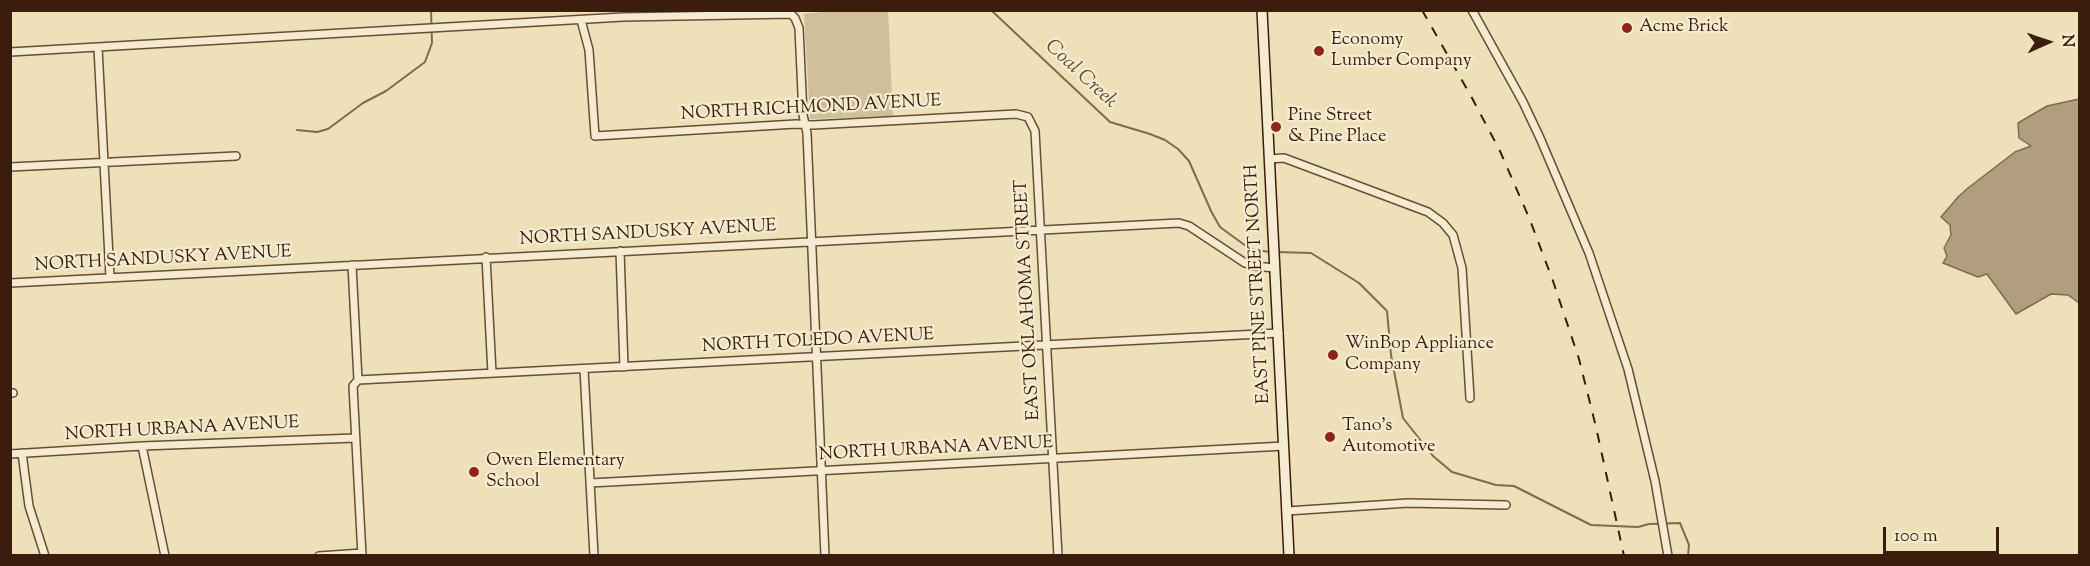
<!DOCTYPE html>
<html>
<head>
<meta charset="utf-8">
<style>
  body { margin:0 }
  #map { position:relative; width:2090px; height:566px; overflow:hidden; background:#eee0b8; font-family:"Sorts Mill Goudy",serif }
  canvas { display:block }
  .frame { position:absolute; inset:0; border:12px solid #3a1d0c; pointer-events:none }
  .north { position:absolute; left:2018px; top:12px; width:60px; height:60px; -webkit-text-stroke:4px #f4ebd1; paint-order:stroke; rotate:87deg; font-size:16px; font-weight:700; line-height:24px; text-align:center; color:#3a1d0c }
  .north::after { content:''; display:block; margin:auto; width:21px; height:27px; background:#3a1d0c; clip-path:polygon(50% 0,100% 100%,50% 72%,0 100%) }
  .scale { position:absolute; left:1883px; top:527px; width:116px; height:27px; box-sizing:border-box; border:3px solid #3a1d0c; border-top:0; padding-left:8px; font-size:18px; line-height:21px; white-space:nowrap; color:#3a1d0c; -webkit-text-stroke:4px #f4ebd1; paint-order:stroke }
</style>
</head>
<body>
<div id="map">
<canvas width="2090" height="566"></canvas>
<div class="frame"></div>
<div class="north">N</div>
<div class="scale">100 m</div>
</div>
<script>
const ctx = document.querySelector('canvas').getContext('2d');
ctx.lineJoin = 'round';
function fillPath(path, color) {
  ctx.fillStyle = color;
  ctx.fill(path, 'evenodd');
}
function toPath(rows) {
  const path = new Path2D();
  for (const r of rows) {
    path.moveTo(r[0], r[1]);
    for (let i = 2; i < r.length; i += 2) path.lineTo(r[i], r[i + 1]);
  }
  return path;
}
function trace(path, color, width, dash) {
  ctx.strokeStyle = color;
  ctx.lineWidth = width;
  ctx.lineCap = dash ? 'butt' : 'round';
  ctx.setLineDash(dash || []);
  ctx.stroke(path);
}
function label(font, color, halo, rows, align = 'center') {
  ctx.font = font + ' "Sorts Mill Goudy",serif';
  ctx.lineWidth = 4.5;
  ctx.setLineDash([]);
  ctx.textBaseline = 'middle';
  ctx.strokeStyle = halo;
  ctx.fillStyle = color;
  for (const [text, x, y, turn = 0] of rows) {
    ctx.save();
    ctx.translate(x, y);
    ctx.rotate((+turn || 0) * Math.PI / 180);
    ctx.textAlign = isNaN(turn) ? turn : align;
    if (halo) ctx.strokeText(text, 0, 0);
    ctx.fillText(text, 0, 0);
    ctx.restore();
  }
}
fillPath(toPath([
  [831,11,888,11,893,116,810,119,804,14]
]), '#cfbf9b');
const water = toPath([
  [2079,99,2079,303,2068,295,2051,294,2016,314,1987,274,1978,277,1943,263,1947,256,1944,248,1951,235,1950,225,1941,217,1958,197,1968,188,2015,152,2031,146,2019,138,2018,123,2047,106,2079,99]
]);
fillPath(water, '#b19e7e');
trace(water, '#816a50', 1.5);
trace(toPath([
  [991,10,1110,122,1150,134,1165,140,1178,149,1189,161,1211,211,1220,227,1250,249,1270,252],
  [297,130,317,132,328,129,363,103,386,91,425,62,432,43,431,10],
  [1276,252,1311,253,1359,283,1387,311,1391,355,1403,418,1433,456,1452,472,1496,485,1514,486,1591,525,1638,527,1649,524,1680,523,1689,545,1688,556]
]), '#816a50', 2);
const street = toPath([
  [1472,10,1523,102,1540,138,1589,253,1628,369,1655,481,1668,556],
  [581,20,589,50,595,136,796,124,813,125,1016,114,1028,117,1035,131,1058,556],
  [98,48,110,277],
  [10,52,623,17,791,14,795,18,799,28,803,115,807,133,825,556],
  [1269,159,1284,158,1428,212,1443,223,1453,235,1462,268,1470,398],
  [10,167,236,156],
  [620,251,624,367],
  [486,257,492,373],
  [352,265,358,380,353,386,362,556],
  [10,283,1179,223,1189,226,1245,263,1254,266,1275,268],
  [584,369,594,556],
  [358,380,1279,333],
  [10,393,13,393],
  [142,446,165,556],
  [22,453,29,506,45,556],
  [10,454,142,446,355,438],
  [590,483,1284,446],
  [1287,511,1408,503,1506,505],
  [319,556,362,553]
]);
const secondary = toPath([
  [1262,10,1289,556]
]);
trace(street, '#674e37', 10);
trace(secondary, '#3a1d0c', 12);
trace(street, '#f4ebd1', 7);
trace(secondary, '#f4ebd1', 9);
trace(toPath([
  [1422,10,1472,98,1500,151,1530,220,1553,281,1579,359,1596,427,1624,556]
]), '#3a1d0c', 2, [10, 10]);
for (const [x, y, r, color] of [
  [1627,28,6,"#8f2418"],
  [1319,51,6,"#8f2418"],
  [1276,127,6,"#8f2418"],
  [1333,355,6,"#8f2418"],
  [1330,437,6,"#8f2418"],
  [474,472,6,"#8f2418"]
]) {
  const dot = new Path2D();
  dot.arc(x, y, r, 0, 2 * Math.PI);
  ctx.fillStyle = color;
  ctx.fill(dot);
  trace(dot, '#f4ebd1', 2);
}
label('18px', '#3a1d0c', '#f4ebd1', [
  ["Acme Brick",1639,28],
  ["Economy",1331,41],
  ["Lumber Company",1331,62],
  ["Pine Street",1288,117],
  ["& Pine Place",1288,138],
  ["WinBop Appliance",1345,345],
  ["Company",1345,366],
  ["Tano's",1342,427],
  ["Automotive",1342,448],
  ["Owen Elementary",486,462],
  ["School",486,483]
], 'left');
label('18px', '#3a1d0c', '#f4ebd1', [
  ["NORTH RICHMOND AVENUE",811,109,-3],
  ["NORTH SANDUSKY AVENUE",648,234,-3],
  ["NORTH SANDUSKY AVENUE",163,260,-3],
  ["EAST PINE STREET NORTH",1259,284,-93],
  ["EAST OKLAHOMA STREET",1029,300,-93],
  ["NORTH TOLEDO AVENUE",818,342,-3],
  ["NORTH URBANA AVENUE",182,430,-3],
  ["NORTH URBANA AVENUE",936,450,-3]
]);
label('italic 20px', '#644a34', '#f4ebd1', [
  ["Coal Creek",1080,75,43]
]);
</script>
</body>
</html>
